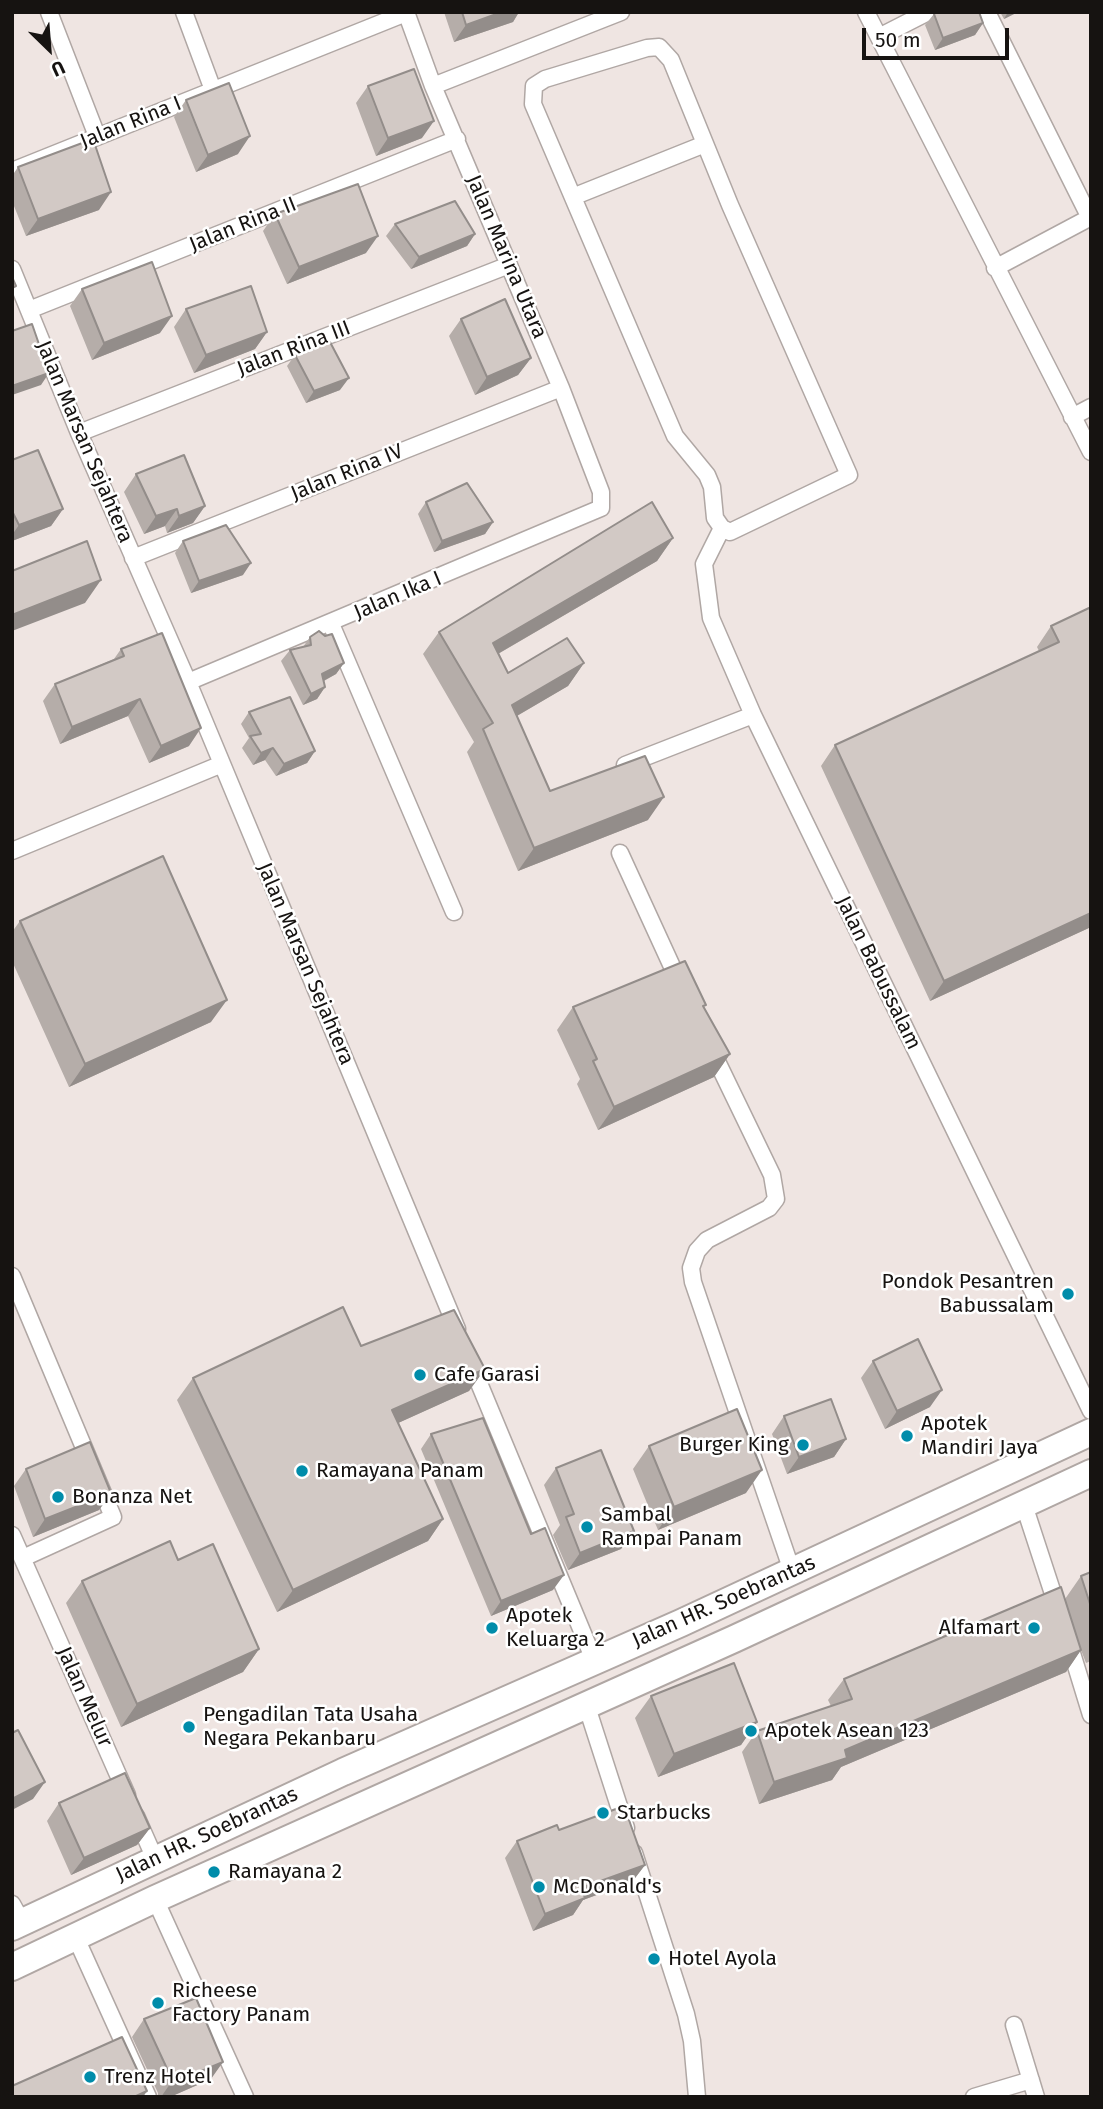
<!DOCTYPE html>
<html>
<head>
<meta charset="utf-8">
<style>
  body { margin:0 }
  #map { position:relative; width:1103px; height:2109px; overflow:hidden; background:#efe5e2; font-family:"Fira Sans",sans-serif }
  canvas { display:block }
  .frame { position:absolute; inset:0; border:14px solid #161311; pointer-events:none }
  .north { position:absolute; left:14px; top:14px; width:70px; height:70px; -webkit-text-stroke:5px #fff; paint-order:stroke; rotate:155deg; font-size:19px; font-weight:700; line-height:28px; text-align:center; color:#161311 }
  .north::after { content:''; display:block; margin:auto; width:24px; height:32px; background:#161311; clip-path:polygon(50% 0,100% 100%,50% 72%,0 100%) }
  .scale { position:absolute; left:862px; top:28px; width:147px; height:32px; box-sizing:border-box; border:4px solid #161311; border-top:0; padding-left:9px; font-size:21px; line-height:24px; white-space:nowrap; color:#161311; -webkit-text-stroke:5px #fff; paint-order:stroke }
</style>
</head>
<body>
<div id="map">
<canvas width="1103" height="2109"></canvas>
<div class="frame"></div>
<div class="north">U</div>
<div class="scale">50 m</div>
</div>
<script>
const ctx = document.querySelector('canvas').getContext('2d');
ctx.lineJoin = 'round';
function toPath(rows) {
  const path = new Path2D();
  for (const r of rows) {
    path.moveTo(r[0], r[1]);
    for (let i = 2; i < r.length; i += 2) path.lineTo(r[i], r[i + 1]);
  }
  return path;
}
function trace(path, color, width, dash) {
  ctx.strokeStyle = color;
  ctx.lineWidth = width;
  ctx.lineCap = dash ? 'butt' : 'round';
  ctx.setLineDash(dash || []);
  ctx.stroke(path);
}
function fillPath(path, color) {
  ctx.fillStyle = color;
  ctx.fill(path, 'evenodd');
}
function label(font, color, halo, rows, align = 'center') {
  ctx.font = font + ' "Fira Sans",sans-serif';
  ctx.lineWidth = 5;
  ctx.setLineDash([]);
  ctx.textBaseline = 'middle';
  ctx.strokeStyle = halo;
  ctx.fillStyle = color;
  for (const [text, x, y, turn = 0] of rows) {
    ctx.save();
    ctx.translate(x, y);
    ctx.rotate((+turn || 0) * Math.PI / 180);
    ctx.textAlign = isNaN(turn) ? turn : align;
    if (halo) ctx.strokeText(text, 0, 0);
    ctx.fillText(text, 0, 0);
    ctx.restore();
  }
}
const street = toPath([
  [49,12,97,136],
  [184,12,213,90],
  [866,12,1091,452],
  [987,12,1090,218],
  [879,37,928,12],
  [659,47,671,60,730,205,849,475,730,532,722,528,715,518,712,487,707,475,675,436,533,104,534,86,545,79,647,48,659,47],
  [433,86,621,12],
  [12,171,406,13],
  [575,196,705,144],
  [995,268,1091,217],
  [12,269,79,433,188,682,457,1329],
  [29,310,457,139],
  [1072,417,1091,407],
  [79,433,509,265],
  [722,528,704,564,711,618,753,715,1091,1411],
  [133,558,561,388],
  [331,624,454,912],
  [188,682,601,508,601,492,561,388,433,86,406,12],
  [625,765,753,715],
  [12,851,222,764],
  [620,853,680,984],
  [712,1051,772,1175,776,1199,769,1208,707,1240,697,1251,691,1268,693,1282,792,1571],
  [12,1276,113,1517,23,1558],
  [469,1359,594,1660],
  [1024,1505,1058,1609],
  [12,1535,127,1795],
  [1068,1640,1091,1715],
  [586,1704,626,1828],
  [136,1816,155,1859],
  [634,1853,686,2014,692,2041,697,2097],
  [155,1899,245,2097],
  [12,1904,22,1922],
  [76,1938,148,2097],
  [1014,2025,1036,2097],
  [974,2097,1031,2080]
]);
const primary = toPath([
  [12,1927,343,1772,681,1623,1091,1432],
  [12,1967,155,1899,734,1639,1091,1473]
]);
trace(street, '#b0a7a4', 19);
trace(primary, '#b0a7a4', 30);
trace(street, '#fff', 16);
trace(primary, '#fff', 26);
fillPath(toPath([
  [444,12,519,12,513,22,454,42],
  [1000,12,1018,12,1004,19],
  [934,14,983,23,975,35,935,50,925,25],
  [368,86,422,138,376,156,356,103],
  [186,100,238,154,196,172,174,117],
  [18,167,99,210,26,236,12,201,12,176],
  [275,214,366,253,287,284,263,231],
  [395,224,475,234,467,246,411,269,386,236],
  [82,289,160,333,92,360,70,306],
  [186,309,267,332,255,349,194,373,174,327],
  [461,319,531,358,518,375,475,395,449,336],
  [295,355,340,390,306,403,287,366],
  [12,460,63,509,51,526,12,541],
  [136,474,205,506,193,523,167,533,165,526,144,534,124,492],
  [426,502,493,522,485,534,434,552,418,514],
  [673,538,657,561,498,654,508,673,584,663,568,686,517,716,550,791,648,820,518,871,467,752,474,742,423,654,439,632],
  [183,541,243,575,191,593,175,553],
  [1091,611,1091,927,930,1001,821,766,835,745,1039,651,1037,647,1051,626],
  [310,637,344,663,336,674,324,681,325,687,317,699,303,705,281,661,290,650,303,647],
  [121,649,189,746,149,763,128,716,60,744,43,701,55,684,114,659],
  [249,712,315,751,307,763,276,776,265,760,253,765,242,748,249,738,241,724],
  [20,921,211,1022,69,1087,12,961,12,932],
  [573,1007,704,1007,730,1054,714,1077,598,1130,577,1084,580,1079,557,1030],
  [361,1346,485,1369,469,1391,398,1423,443,1519,428,1541,277,1612,177,1400,193,1378],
  [873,1361,930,1407,885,1429,861,1378],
  [784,1416,846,1439,834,1457,787,1474,772,1434],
  [431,1434,553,1590,491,1616,421,1449],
  [649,1446,746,1493,658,1530,633,1469],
  [556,1468,634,1531,621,1549,568,1570,553,1535,560,1525,544,1485],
  [26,1469,111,1493,99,1510,33,1537,14,1486],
  [178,1560,259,1649,243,1672,121,1727,66,1603,82,1581],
  [1091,1572,1091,1661,1086,1663,1081,1650,1066,1672,841,1767,832,1780,759,1804,742,1752,757,1731,831,1706,828,1700,844,1679,1065,1599,1081,1576],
  [651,1696,757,1722,741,1745,658,1777,635,1718],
  [59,1803,150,1828,137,1845,71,1875,47,1821],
  [559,1830,645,1865,632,1882,583,1900,573,1915,533,1931,505,1858,517,1841],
  [144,2019,211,2079,170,2097,158,2097,158,2093,132,2037]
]), '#b5ada9');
fillPath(toPath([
  [502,12,519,12,513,22,454,42,466,25],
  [1008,12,1018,12,1004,19],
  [983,23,975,35,935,50,943,38],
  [434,121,422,138,376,156,388,138],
  [250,136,238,154,196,172,208,155],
  [111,192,99,210,26,236,38,219],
  [475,234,467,246,411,269,419,257],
  [378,236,366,253,287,284,299,267],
  [172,316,160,333,92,360,104,343],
  [267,332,255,349,194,373,206,355],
  [531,358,518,375,475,395,487,377],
  [49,373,41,385,12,395,12,386],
  [349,378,340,390,306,403,314,391],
  [205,506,193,523,167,533,179,516],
  [63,509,51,526,12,541,12,535,19,525],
  [177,509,165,526,144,534,156,516],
  [493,522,485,534,434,552,442,541],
  [673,538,657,561,477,666,493,643],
  [251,563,243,575,191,593,199,581],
  [101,580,85,603,12,631,12,615],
  [344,663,336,674,314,686,322,674],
  [584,663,568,686,496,728,512,705],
  [325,687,317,699,303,705,311,694],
  [140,699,128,716,60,744,72,727],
  [201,728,189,746,149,763,161,746],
  [273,748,265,760,253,765,261,753],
  [315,751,307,763,276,776,284,764],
  [664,797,648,820,518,871,534,848],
  [1091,913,1091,927,930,1001,944,981],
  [227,1000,211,1022,69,1087,85,1064],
  [730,1054,714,1077,598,1130,614,1107],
  [485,1369,469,1391,376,1433,392,1410],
  [942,1390,930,1407,885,1429,897,1411],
  [846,1439,834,1457,787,1474,799,1457],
  [762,1470,746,1493,658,1530,674,1507],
  [111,1493,99,1510,33,1537,45,1519],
  [443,1519,428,1541,277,1612,293,1590],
  [634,1531,621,1549,568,1570,580,1553],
  [564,1575,553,1590,491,1616,501,1601],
  [259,1649,243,1672,121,1727,137,1704],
  [1081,1650,1066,1672,841,1767,832,1780,759,1804,774,1782,845,1750],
  [757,1722,741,1745,658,1777,674,1754],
  [45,1782,33,1799,12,1810,12,1799],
  [150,1828,137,1845,71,1875,84,1858],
  [645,1865,632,1882,583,1900,573,1915,533,1931,545,1914,581,1888],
  [223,2062,211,2079,170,2097,161,2097,170,2084],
  [147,2091,143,2097,134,2097]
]), '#938d8a');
const building = toPath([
  [462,12,502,12,466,25,462,12],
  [937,12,979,12,983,23,943,38,934,14,937,12],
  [414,69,434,121,388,138,368,86,414,69],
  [229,83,250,136,208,155,186,100,229,83],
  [93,139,111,192,38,219,18,167,93,139],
  [358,184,378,236,299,267,275,214,358,184],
  [455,201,475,234,419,257,395,224,455,201],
  [152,262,172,316,104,343,82,289,152,262],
  [12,277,16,286,12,288,12,277],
  [251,286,267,332,206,355,186,309,251,286],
  [505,299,531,358,487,377,461,319,505,299],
  [32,324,49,373,12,386,12,331,32,324],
  [330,342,349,378,314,391,295,355,330,342],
  [38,450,63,509,19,525,12,511,12,460,38,450],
  [184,455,205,506,179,516,177,509,156,516,136,474,184,455],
  [467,483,493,522,442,541,426,502,467,483],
  [652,502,673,538,493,643,508,673,567,638,584,663,512,705,550,791,645,756,664,797,534,848,483,729,493,723,439,632,652,502],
  [226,525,251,563,199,581,183,541,226,525],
  [87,541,101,580,12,615,12,571,87,541],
  [1089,608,1091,611,1091,913,944,981,835,745,1059,642,1051,626,1089,608],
  [319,631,325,636,332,634,344,663,322,674,325,687,311,694,290,650,311,645,310,637,319,631],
  [162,633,201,728,161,746,140,699,72,727,55,684,124,656,121,649,162,633],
  [290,697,315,751,284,764,273,748,261,753,250,736,261,734,249,712,290,697],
  [163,856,227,1000,85,1064,20,921,163,856],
  [685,961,706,1005,703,1006,730,1054,614,1107,593,1061,597,1059,573,1007,685,961],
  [343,1307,361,1346,454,1310,485,1369,392,1410,443,1519,293,1590,193,1378,343,1307],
  [918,1339,942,1390,897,1411,873,1361,918,1339],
  [831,1399,846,1439,799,1457,784,1416,831,1399],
  [737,1409,762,1470,674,1507,649,1446,737,1409],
  [483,1418,531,1534,545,1528,564,1575,501,1601,431,1434,483,1418],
  [90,1442,111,1493,45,1519,26,1469,90,1442],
  [601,1450,634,1531,580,1553,566,1517,574,1514,556,1468,601,1450],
  [170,1541,178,1560,213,1544,259,1649,137,1704,82,1581,170,1541],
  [1091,1572,1091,1607,1081,1576,1091,1572],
  [1061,1587,1081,1650,845,1750,847,1758,774,1782,757,1731,852,1699,844,1679,1061,1587],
  [734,1663,757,1722,674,1754,651,1696,734,1663],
  [18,1730,45,1782,12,1799,12,1733,18,1730],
  [125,1773,150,1828,84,1858,59,1803,125,1773],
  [624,1806,645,1865,581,1888,585,1898,545,1914,517,1841,557,1825,559,1830,624,1806],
  [196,1998,223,2062,170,2084,170,2075,144,2019,196,1998],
  [122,2037,147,2091,134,2097,12,2097,12,2086,122,2037]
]);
fillPath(building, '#d2c9c5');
trace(building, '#938d8a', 2);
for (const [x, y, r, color] of [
  [1068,1294,7,"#008caa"],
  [420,1375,7,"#008caa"],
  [907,1436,7,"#008caa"],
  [803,1445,7,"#008caa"],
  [302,1471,7,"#008caa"],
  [58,1497,7,"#008caa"],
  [587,1527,7,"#008caa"],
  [492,1628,7,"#008caa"],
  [1034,1628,7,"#008caa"],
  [189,1727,7,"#008caa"],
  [751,1731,7,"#008caa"],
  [603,1813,7,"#008caa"],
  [214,1872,7,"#008caa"],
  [539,1887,7,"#008caa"],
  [654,1959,7,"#008caa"],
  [158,2003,7,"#008caa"],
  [90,2077,7,"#008caa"]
]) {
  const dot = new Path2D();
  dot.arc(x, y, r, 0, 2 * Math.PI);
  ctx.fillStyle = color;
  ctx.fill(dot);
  trace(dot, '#fff', 2.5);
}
label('21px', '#161311', '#fff', [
  ["Jalan Rina I",131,123,-22],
  ["Jalan Rina II",243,225,-22],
  ["Jalan Marina Utara",506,257,67],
  ["Jalan Rina III",294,349,-21],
  ["Jalan Marsan Sejahtera",84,442,67],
  ["Jalan Rina IV",347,473,-22],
  ["Jalan Ika I",398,596,-23],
  ["Jalan Marsan Sejahtera",305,964,67],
  ["Jalan Babussalam",878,973,64],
  ["Jalan HR. Soebrantas",724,1602,-24],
  ["Jalan Melur",84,1697,66],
  ["Jalan HR. Soebrantas",207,1835,-25]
]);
label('21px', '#161311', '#fff', [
  ["Pondok Pesantren",1054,1282,"right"],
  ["Babussalam",1054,1306,"right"],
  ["Cafe Garasi",434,1375],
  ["Apotek",921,1424],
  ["Mandiri Jaya",921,1448],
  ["Burger King",789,1445,"right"],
  ["Ramayana Panam",316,1471],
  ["Bonanza Net",72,1497],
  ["Sambal",601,1515],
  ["Rampai Panam",601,1539],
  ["Apotek",506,1616],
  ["Keluarga 2",506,1640],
  ["Alfamart",1020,1628,"right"],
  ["Pengadilan Tata Usaha",203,1715],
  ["Negara Pekanbaru",203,1739],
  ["Apotek Asean 123",765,1731],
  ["Starbucks",617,1813],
  ["Ramayana 2",228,1872],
  ["McDonald's",553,1887],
  ["Hotel Ayola",668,1959],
  ["Richeese",172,1991],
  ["Factory Panam",172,2015],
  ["Trenz Hotel",104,2077]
], 'left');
</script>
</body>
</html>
